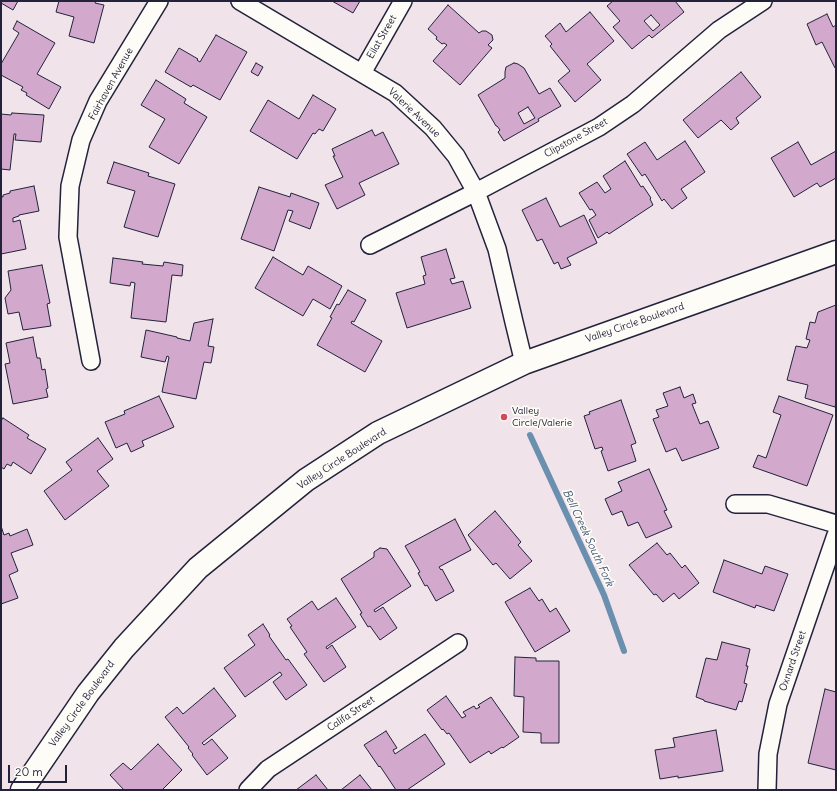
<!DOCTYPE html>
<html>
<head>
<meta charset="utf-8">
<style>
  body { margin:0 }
  #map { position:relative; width:837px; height:791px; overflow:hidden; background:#f0e3ea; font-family:Delius,sans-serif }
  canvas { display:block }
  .frame { position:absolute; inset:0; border:2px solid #22223b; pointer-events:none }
  .scale { position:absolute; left:8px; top:765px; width:59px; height:18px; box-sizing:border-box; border:2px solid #22223b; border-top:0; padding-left:5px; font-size:12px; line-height:14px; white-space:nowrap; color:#22223b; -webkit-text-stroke:3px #fdfcf7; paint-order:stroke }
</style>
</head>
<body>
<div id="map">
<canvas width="837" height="791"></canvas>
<div class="frame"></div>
<div class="scale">20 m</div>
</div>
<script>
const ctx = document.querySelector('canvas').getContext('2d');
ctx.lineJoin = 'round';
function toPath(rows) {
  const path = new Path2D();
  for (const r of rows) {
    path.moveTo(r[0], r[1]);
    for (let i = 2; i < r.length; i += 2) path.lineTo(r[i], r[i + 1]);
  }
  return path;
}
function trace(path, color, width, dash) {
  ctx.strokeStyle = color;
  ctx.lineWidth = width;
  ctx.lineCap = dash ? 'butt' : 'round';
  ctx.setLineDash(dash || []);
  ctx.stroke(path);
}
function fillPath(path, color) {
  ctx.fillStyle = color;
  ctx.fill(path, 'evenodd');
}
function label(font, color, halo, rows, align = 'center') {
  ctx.font = font + ' Delius,sans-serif';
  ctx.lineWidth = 3.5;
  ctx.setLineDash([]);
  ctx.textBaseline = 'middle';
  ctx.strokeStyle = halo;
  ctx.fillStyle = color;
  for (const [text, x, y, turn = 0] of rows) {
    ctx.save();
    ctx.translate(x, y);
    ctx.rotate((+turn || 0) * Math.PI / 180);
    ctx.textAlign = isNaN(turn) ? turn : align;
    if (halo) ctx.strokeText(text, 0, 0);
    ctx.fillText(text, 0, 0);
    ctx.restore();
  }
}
trace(toPath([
  [530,435,604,595,624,651]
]), '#6b90af', 6);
const building = toPath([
  [1,1,18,1,13,10,1,3,1,1],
  [59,1,96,1,95,3,104,5,94,43,69,36,74,17,56,12,59,1],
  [332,1,360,1,353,13,332,1],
  [613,1,675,1,684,12,652,38,649,35,632,49,613,27,620,21,607,6,613,1],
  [651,15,660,25,653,31,644,21,651,15],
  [448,5,479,33,482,31,486,31,492,35,493,40,488,45,492,48,460,85,433,61,447,45,444,43,442,44,436,39,437,37,428,29,448,5],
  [590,12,614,41,587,64,601,80,575,102,558,81,570,71,550,46,552,44,545,36,560,23,566,32,590,12],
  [827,14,833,27,836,25,836,68,835,68,822,42,816,45,807,24,827,14],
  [17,21,55,43,37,74,61,87,49,109,26,95,27,93,21,90,23,87,1,75,1,64,19,33,13,29,17,21],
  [216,35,247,52,220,100,193,85,191,87,165,72,179,48,198,59,197,60,200,62,216,35],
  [256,63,263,67,258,76,251,72,256,63],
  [514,63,518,64,524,68,539,94,550,88,561,106,538,119,539,121,504,141,498,132,500,130,497,126,496,126,478,95,505,78,505,72,506,67,514,63],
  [528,107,535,118,524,124,518,113,528,107],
  [741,72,761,97,736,118,739,123,731,130,721,120,698,138,683,120,741,72],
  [156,80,186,99,184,103,207,117,179,164,149,147,165,119,141,105,156,80],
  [313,95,336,109,323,131,319,129,315,134,313,133,297,159,250,131,268,100,299,119,313,95],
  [12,113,44,115,41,142,15,140,16,134,14,134,10,170,1,169,1,114,11,115,12,113],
  [372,130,375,136,383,132,399,164,359,183,365,195,337,209,325,185,343,177,333,156,335,156,332,149,372,130],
  [685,141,705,172,681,189,687,198,672,209,664,199,662,201,645,174,642,176,627,154,645,142,657,160,685,141],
  [798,142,811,165,836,151,836,178,820,187,817,183,794,197,771,158,798,142],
  [625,161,641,187,643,186,651,198,650,199,653,205,609,234,607,232,598,238,589,220,596,215,592,209,590,210,579,193,597,182,605,193,611,189,603,176,625,161],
  [114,162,149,173,148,176,175,184,158,237,124,227,135,191,107,183,114,162],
  [34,186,39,211,19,215,19,216,13,218,13,222,20,220,26,249,1,254,1,197,3,197,3,195,10,193,10,191,34,186],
  [259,187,290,197,291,193,319,203,310,229,289,221,293,211,288,210,274,251,241,239,259,187],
  [546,198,560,227,584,215,597,243,567,258,571,265,561,269,558,262,554,264,542,239,537,241,522,210,546,198],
  [446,249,455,278,450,279,452,284,463,281,471,308,407,328,396,293,425,284,423,276,426,275,421,257,446,249],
  [273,257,303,275,308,266,342,286,330,309,313,299,303,316,255,288,273,257],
  [113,258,143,262,142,264,163,266,164,262,183,265,182,276,172,275,166,322,131,318,135,283,131,282,130,286,110,283,113,258],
  [42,265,50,303,47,304,51,326,23,330,19,312,8,314,5,298,11,290,8,271,42,265],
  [348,290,366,300,354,322,352,321,351,323,382,341,365,372,317,345,332,318,330,317,337,304,339,305,348,290],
  [836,305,836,402,835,407,805,398,808,385,787,380,796,346,807,348,810,340,806,339,810,322,815,323,818,312,836,305],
  [213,319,208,346,214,347,211,363,204,362,196,399,162,392,169,357,167,356,165,362,141,357,146,330,177,337,177,338,190,341,194,323,213,319],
  [33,337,37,358,40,358,42,370,45,369,48,388,46,389,48,397,13,404,5,364,10,363,6,343,33,337],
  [680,387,684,398,693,394,696,403,692,404,700,424,708,421,719,448,682,461,676,448,666,452,653,419,659,417,656,410,668,406,663,393,680,387],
  [159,396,174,427,142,441,144,446,131,452,127,443,116,448,105,422,125,414,124,411,159,396],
  [779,396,833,415,807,486,753,467,758,455,766,458,781,415,773,412,779,396],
  [621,400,636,443,631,445,636,461,608,471,601,451,603,450,602,447,595,449,584,416,590,414,589,412,621,400],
  [3,418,29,435,27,438,46,449,31,474,13,462,11,466,7,464,4,469,1,467,1,421,3,418],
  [98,438,113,459,97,471,109,486,65,520,44,491,72,470,66,462,98,438],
  [649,469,667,510,664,511,672,527,646,538,638,522,628,526,622,511,612,515,605,499,622,491,618,482,649,469],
  [495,511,521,542,518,545,532,561,510,579,496,563,493,565,468,535,495,511],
  [455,519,471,550,439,567,441,570,442,569,454,591,436,601,427,585,425,586,418,573,420,572,405,546,455,519],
  [1,526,4,535,9,533,10,536,27,529,33,545,11,553,18,571,9,575,18,598,1,604,1,526],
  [657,543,667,555,670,553,682,568,685,565,699,583,679,599,674,593,663,602,656,594,654,595,629,565,657,543],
  [380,548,387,549,411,586,374,610,375,612,383,607,397,628,380,640,370,626,368,627,360,614,362,613,341,579,374,557,374,552,380,548],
  [724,560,762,574,765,566,788,574,774,611,756,605,755,608,713,592,724,560],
  [530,588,539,601,542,599,550,612,556,608,570,631,535,652,505,602,530,588],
  [336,598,356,627,326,647,327,649,332,645,346,667,324,682,304,654,307,652,290,627,292,626,287,619,312,601,318,610,336,598],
  [263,624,270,635,269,636,286,660,288,659,307,685,286,700,273,682,282,675,280,672,245,697,224,668,255,645,248,635,263,624],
  [722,642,750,649,746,666,748,666,744,683,747,684,742,702,739,701,736,710,704,701,704,700,696,697,706,658,717,660,722,642],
  [515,657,536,658,536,661,559,661,559,743,541,743,541,733,523,732,524,697,514,696,515,657],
  [214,688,236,716,202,743,204,745,212,739,228,758,207,775,192,755,193,754,188,748,189,747,165,717,177,707,183,714,214,688],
  [825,689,836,692,836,770,808,763,825,689],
  [446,696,462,718,466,716,463,712,474,706,476,709,480,707,478,705,491,697,519,737,503,748,502,747,491,754,489,751,470,763,449,733,447,734,443,729,442,730,427,710,446,696],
  [716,730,723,771,678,778,678,776,660,779,655,750,675,747,673,738,716,730],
  [386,731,397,748,393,750,395,754,425,734,445,764,407,790,396,790,380,766,379,767,364,745,386,731],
  [158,744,182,770,162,790,124,790,110,775,123,763,131,770,158,744],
  [316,775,328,790,296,790,316,775],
  [360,775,372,790,341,790,360,775]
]);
fillPath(building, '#d2a8cd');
trace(building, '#22223b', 1);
const minor = toPath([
  [240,1,395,93,433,128,456,156,476,192,497,249,514,322,524,363],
  [362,73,403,1],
  [370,245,476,192,599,127,633,104,719,30,763,1],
  [91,361,68,237,70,186,81,140,98,101,159,1],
  [735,504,768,504,836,524],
  [248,790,268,769,458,643],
  [767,790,768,754,778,704,836,535]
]);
const secondary = toPath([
  [22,790,88,693,124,648,198,568,306,480,378,433,524,363,836,252]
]);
trace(minor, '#22223b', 20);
trace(secondary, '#22223b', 25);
trace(minor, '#fdfcf7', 17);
trace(secondary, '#fdfcf7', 22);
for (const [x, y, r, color] of [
  [504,417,4,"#d1495b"]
]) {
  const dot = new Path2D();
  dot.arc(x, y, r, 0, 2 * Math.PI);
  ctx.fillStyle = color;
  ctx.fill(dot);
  trace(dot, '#fdfcf7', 1.5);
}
label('10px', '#22223b', '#fdfcf7', [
  ["Eilat Street",382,37,-60],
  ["Fairhaven Avenue",111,84,-61],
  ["Valerie Avenue",414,113,43],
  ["Clipstone Street",576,138,-29],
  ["Valley Circle Boulevard",635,323,-19],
  ["Valley Circle Boulevard",342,459,-33],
  ["Oxnard Street",793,661,-71],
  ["Valley Circle Boulevard",82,704,-54],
  ["Califa Street",351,714,-34]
]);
label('10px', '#22223b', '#fdfcf7', [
  ["Valley",512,411],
  ["Circle/Valerie",512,423]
], 'left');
label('italic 11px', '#465975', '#fdfcf7', [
  ["Bell Creek South Fork",588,538,65]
]);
</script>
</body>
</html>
